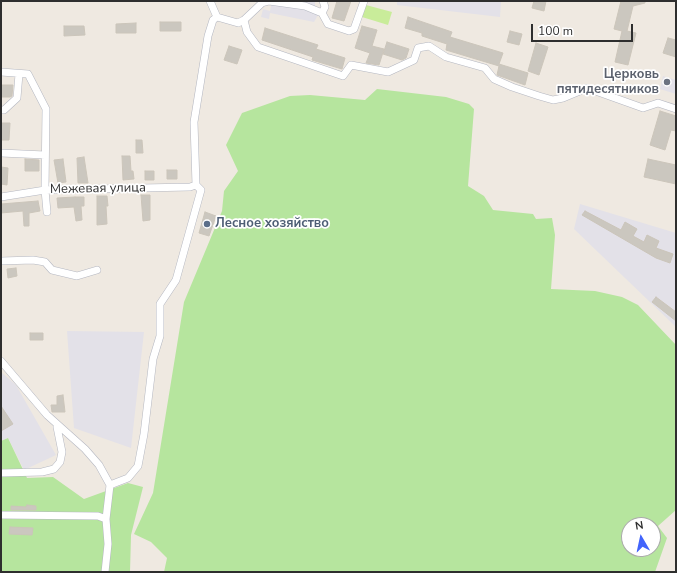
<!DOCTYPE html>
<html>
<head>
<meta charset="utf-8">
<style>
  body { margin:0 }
  #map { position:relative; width:677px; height:573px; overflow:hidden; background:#efe9e1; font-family:"Nunito Sans",sans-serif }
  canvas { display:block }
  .frame { position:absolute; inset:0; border:2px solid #2e2e2e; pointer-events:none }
  .north { position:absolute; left:621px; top:517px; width:40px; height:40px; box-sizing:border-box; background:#fff; border:1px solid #ababab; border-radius:50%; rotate:351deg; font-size:11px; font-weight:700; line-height:16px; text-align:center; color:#2e2e2e }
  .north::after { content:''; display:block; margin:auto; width:14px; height:18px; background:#4264fb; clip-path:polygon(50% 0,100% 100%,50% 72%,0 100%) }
  .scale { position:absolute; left:531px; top:24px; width:102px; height:18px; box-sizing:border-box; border:2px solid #2e2e2e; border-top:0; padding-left:5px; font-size:12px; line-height:14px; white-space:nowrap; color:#2e2e2e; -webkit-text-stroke:3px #fff; paint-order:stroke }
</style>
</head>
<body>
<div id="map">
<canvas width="677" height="573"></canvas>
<div class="frame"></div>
<div class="north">N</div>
<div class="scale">100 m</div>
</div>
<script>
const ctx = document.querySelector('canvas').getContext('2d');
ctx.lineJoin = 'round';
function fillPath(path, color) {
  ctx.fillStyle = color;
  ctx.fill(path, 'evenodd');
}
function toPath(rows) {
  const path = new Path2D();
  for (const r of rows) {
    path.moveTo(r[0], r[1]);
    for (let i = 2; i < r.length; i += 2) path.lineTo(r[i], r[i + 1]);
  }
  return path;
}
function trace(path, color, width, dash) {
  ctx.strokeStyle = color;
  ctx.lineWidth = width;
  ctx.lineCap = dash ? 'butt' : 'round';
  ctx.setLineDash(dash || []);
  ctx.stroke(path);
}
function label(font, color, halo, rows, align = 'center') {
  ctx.font = font + ' "Nunito Sans",sans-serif';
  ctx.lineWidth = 3.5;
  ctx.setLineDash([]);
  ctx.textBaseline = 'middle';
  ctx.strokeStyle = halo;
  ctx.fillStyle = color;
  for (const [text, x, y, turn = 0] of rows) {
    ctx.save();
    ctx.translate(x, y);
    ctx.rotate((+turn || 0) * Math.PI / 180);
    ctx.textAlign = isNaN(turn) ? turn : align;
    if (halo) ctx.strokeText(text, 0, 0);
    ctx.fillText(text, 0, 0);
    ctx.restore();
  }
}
fillPath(toPath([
  [272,1,315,1,315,7,319,13,314,22,270,13,269,19,261,17,263,9,270,11],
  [397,1,501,1,500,17,397,5],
  [663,76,676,80,676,94,660,89],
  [580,204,676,233,676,327,574,229],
  [67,331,144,332,131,448,74,428],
  [1,372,16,385,56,455,24,470,8,438,1,441]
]), '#e3e1e8');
fillPath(toPath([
  [377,89,446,97,469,104,474,109,468,186,484,196,493,210,533,214,536,219,552,218,555,235,551,289,595,291,622,297,638,305,676,345,676,510,658,526,667,538,655,572,164,572,167,558,151,542,134,534,153,493,184,302,222,211,224,191,238,171,226,145,242,113,290,96,310,95,365,100],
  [629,525,653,525,653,549,629,549],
  [8,438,27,478,53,477,84,499,128,483,143,487,131,535,130,572,1,572,1,441]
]), '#b6e59e');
fillPath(toPath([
  [366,5,392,12,388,25,362,17]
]), '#c9ec9a');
const building = toPath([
  [337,1,351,1,344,21,332,18,337,1],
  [534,1,546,1,544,11,532,8,534,1],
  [621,1,645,1,645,3,633,6,627,31,636,33,628,65,615,62,622,31,614,29,621,1],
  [408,17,452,32,450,37,503,53,499,64,528,73,525,85,497,75,499,66,446,50,447,44,422,36,422,33,405,28,408,17],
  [160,22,181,22,181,31,160,31,160,22],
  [136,23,136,33,116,33,116,24,136,23],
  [64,26,84,26,85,35,64,36,64,26],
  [362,26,377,30,372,46,384,49,379,65,366,63,370,53,355,48,362,26],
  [265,28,318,45,316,49,345,58,342,69,312,60,313,57,262,40,265,28],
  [510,31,522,34,519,45,507,42,510,31],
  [668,38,676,40,676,57,663,53,668,38],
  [387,42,409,49,406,58,402,60,383,54,387,42],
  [536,43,548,47,539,75,528,71,536,43],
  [229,46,242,50,237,64,224,60,229,46],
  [1,85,13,85,12,96,10,97,1,97,1,85],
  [660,111,676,116,676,131,671,130,665,150,650,145,660,111],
  [1,123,10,123,9,140,1,140,1,123],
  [136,140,142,140,143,153,136,153,136,140],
  [122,156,130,156,131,171,133,171,134,179,123,180,122,156],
  [84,157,88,183,78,183,77,158,84,157],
  [25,159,39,160,39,171,25,171,25,159],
  [63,159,66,182,58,183,54,160,63,159],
  [648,159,676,165,676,184,644,177,648,159],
  [1,167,8,168,7,185,1,184,1,167],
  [167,170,177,170,177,179,167,179,167,170],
  [145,171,154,171,154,180,145,180,145,171],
  [141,195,150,195,150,220,143,221,141,195],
  [97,196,107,196,108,206,106,206,107,224,97,225,97,196],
  [75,197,84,197,84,206,81,206,82,220,76,221,74,207,58,208,57,198,75,197],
  [38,201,40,211,29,213,29,226,24,226,23,211,1,213,1,204,38,201],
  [585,211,621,230,625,222,637,229,633,236,644,242,647,235,659,241,656,248,673,254,670,263,656,258,582,215,585,211],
  [205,212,216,216,209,236,199,233,205,212],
  [16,268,17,276,8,278,7,269,16,268],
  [656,297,676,312,676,321,652,302,656,297],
  [30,333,43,333,43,340,30,340,30,333],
  [63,395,65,412,52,412,51,405,57,405,57,396,63,395],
  [1,406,13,424,1,431,1,406],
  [27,505,36,506,36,510,11,510,11,506,26,507,27,505],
  [10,527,33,528,32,535,9,534,10,527]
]);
fillPath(building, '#cbc7bf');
trace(building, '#cbc5ba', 1);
const minor = toPath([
  [322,13,328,24,349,31,354,29,364,1],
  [217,17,238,23,244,20,262,3,269,1,305,6,322,13,325,7,323,1],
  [244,20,247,32,258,47,343,76,351,65,388,72,414,60,418,48,429,46,446,57,485,68,494,79,512,87,539,96,553,100,563,98,587,88,643,108,658,103,676,109],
  [1,72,28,74,46,109,45,190,47,212],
  [1,110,4,110,17,98,19,74],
  [1,153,45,155],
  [1,197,45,190,190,187,196,185],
  [1,261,33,260,45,262,52,270,77,276,97,270],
  [1,361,47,415,85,449,99,465,110,485],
  [1,473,42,472,54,469,60,462,62,452,57,427],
  [110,485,128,478,138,466,144,434,153,359,160,336,160,304,176,280,201,190,196,185,194,122,208,36,213,20,217,17,210,1],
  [1,515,98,516,106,519],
  [105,572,108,544,106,519,110,485]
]);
trace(minor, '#b4b7c1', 8);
trace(minor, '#fff', 7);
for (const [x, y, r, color] of [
  [667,82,4,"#6b7280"],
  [207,224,4,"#5c6f8a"]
]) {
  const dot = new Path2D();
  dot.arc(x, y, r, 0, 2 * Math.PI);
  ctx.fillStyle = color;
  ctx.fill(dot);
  trace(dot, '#fff', 1.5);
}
label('bold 13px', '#5b616d', '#fff', [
  ["Церковь",659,75],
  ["пятидесятников",659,90]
], 'right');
label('13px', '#2e2e2e', '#fff', [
  ["Межевая улица",98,189,-1]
]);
label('bold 13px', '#4e5e75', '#fff', [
  ["Лесное хозяйство",215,224]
], 'left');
</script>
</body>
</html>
